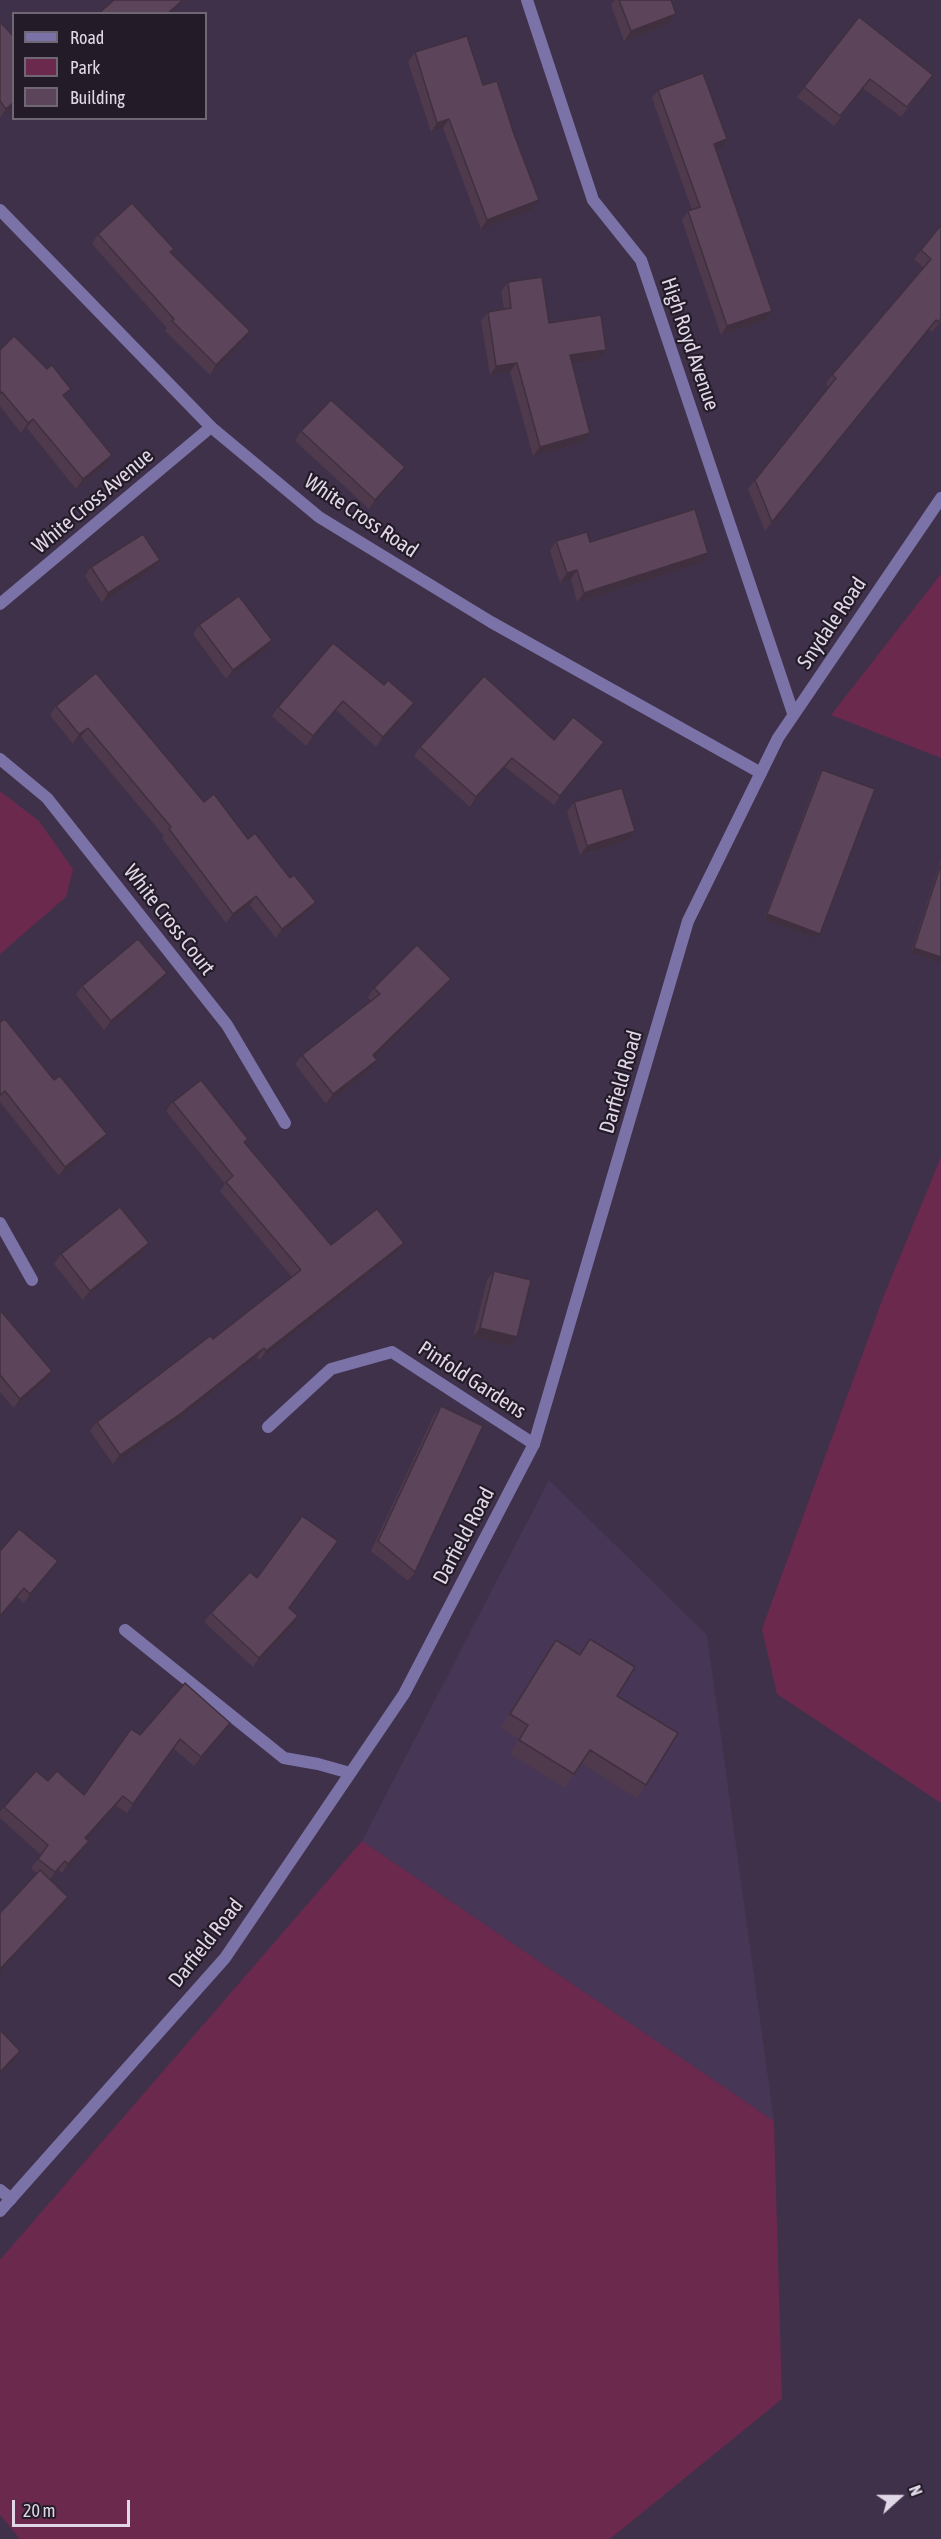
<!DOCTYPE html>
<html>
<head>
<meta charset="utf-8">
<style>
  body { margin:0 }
  #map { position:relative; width:941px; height:2539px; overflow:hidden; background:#3f314a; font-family:"Asap Condensed",sans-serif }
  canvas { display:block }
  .legend { position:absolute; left:12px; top:12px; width:195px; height:108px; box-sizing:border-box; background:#231c28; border:2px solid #6f6774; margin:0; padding:8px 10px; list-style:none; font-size:18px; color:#e0d7e7 }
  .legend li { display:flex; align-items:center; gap:12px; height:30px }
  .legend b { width:30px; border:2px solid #6f6774 }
  .north { position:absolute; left:869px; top:2467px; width:60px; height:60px; -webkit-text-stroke:4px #231c28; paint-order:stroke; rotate:69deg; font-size:16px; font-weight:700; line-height:24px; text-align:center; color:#e0d7e7 }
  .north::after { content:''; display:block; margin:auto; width:21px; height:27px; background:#e0d7e7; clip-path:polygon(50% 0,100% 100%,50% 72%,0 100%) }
  .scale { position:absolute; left:12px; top:2500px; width:118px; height:27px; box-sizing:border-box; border:3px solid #e0d7e7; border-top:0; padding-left:8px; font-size:18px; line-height:21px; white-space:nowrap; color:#e0d7e7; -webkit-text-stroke:4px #231c28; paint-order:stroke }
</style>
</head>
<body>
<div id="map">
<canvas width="941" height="2539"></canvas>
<ul class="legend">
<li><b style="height:8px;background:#7b73a7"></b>Road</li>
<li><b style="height:16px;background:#6b294e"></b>Park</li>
<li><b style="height:16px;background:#5c445a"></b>Building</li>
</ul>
<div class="north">N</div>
<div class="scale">20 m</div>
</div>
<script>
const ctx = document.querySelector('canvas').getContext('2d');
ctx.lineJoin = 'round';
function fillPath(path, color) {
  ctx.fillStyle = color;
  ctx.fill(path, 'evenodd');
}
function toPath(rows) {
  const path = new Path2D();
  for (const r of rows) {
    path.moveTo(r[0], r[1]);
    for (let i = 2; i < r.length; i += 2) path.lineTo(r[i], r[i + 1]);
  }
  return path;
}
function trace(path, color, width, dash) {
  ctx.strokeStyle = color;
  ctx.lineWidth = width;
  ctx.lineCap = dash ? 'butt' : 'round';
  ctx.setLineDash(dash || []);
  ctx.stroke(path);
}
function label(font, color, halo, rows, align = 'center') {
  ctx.font = font + ' "Asap Condensed",sans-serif';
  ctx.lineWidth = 4.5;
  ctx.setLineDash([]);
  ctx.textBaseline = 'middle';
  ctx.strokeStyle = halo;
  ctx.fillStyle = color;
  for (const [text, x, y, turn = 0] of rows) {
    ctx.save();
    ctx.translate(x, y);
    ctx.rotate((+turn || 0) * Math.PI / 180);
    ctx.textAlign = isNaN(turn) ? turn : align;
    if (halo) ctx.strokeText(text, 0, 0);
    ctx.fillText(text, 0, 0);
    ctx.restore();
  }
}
fillPath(toPath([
  [549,1480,707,1635,774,2121,362,1841]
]), '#483656');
fillPath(toPath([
  [941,574,941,758,831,715],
  [0,791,39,821,73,869,66,897,0,954],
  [941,1157,941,1803,777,1694,762,1629,883,1298],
  [362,1841,774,2121,782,2399,610,2539,20,2539,0,2515,0,2260]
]), '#6b294e');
trace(toPath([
  [527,0,593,200,641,260,793,713],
  [0,604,211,427],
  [0,759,47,798,227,1025,285,1123],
  [0,1223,32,1280],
  [268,1427,331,1369,392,1352,534,1444],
  [125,1630,284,1758,318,1764,350,1773],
  [0,2190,11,2199]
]), '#7b73a7', 12);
trace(toPath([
  [0,210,211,427,319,517,491,622,761,773],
  [0,2211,225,1958,404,1694,534,1444,688,921,778,738,941,498]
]), '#7b73a7', 12);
fillPath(toPath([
  [615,0,672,0,671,1,676,14,669,24,624,41,611,5],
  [859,17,926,84,901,117,863,88,834,126,797,97],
  [0,22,14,37,14,106,0,118],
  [415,52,483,85,532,210,481,229,443,128,431,132,408,62],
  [658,90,721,148,716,149,772,311,766,320,721,335,682,220,688,211,692,210,652,98],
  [941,225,941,321,932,332,929,329,765,531,748,489,829,387,826,384,832,375,923,267,914,259],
  [98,234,174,249,171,253,244,340,210,375,165,331,167,328,92,244],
  [508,282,549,323,599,359,572,363,584,442,533,456,510,372,490,375,481,321,488,312,504,309,501,291],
  [0,350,65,397,106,464,76,489,27,428,21,433,0,406],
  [301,431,405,467,398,477,369,509,295,441],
  [556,541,590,542,708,553,702,563,577,602,571,579,560,583,550,551],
  [160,560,153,569,102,603,85,576,91,567],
  [199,625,266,650,226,679,193,634],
  [384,685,408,713,376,747,336,710,306,746,272,716,278,707],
  [56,706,204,802,248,839,309,911,276,938,250,905,226,923,162,838,164,836,81,737,73,744,50,715],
  [554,740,604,742,554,805,505,767,470,807,414,756,420,747],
  [822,770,817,939,764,919,819,774],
  [574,802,635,831,629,840,580,855,567,812],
  [941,859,941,963,911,953],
  [167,973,160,983,104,1030,76,995,82,986],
  [451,979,444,988,375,1057,377,1060,371,1069,326,1104,295,1064,302,1055,371,1001,368,997,374,988],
  [0,1022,100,1143,59,1176,0,1102],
  [173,1102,248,1139,245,1143,331,1245,397,1252,260,1360,257,1357,174,1423,113,1464,90,1431,97,1422,213,1339,292,1277,220,1191,225,1184,166,1111],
  [149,1243,142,1253,83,1300,54,1264,61,1254],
  [494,1271,511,1346,473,1337,487,1280],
  [0,1310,46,1380,14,1408,0,1392],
  [441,1406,415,1572,408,1581,371,1551,434,1415],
  [0,1551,58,1561,51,1570,24,1603,17,1597,0,1617],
  [289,1608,292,1626,253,1667,204,1622,211,1613],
  [590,1639,617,1696,646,1785,637,1798,581,1763,565,1788,510,1754,519,1739,501,1728,547,1653,556,1640,579,1654],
  [224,1732,194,1766,173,1748,127,1813,116,1806,86,1839,89,1841,82,1851,62,1873,58,1870,50,1880,62,1906,1,1970,2,1971,0,1974,0,1913,37,1873,31,1868,41,1855,0,1818,0,1812,4,1807,48,1781,84,1795,140,1735]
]), '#4f3a4d');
fillPath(toPath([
  [183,0,176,9,172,14,167,14],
  [676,14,669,24,624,41,631,31],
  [14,102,14,106,0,118,6,109],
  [449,119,443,128,431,132,437,123],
  [727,139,721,148,708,152,714,144],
  [539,200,532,210,481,229,487,220],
  [772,311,766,320,721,335,727,326],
  [936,320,929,329,765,531,772,522],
  [250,331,244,340,210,375,216,365],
  [606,350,599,359,563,365,570,355],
  [517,363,510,372,490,375,496,366],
  [33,419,27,428,21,433,28,423],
  [590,433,584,442,533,456,540,447],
  [112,455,106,464,76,489,83,479],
  [405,467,398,477,369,509,375,500],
  [708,553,702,563,577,602,584,593],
  [160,560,153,569,102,603,108,593],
  [577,570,571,579,560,583,567,573],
  [272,640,266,650,226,679,233,670],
  [343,701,336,710,306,746,313,736],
  [414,703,408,713,376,747,383,737],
  [88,728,81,737,73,744,79,734],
  [604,742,597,751,554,805,560,796],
  [512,758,505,767,470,807,476,797],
  [635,831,629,840,580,855,587,846],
  [256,896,250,905,226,923,233,914],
  [316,902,309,911,276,938,282,929],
  [767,914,820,934,817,939,764,919],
  [914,948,941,957,941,963,911,953],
  [167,973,160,983,104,1030,111,1021],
  [451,979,444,988,367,1065,373,1055],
  [377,1060,371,1069,326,1104,333,1094],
  [107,1134,100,1143,59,1176,65,1167],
  [149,1243,142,1253,83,1300,90,1291],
  [404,1243,397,1252,260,1360,266,1351],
  [480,1328,517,1337,511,1346,473,1337],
  [264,1348,257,1357,174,1423,113,1464,120,1455],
  [52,1371,46,1380,14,1408,20,1399],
  [58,1561,51,1570,24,1603,30,1594],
  [24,1588,17,1597,0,1617,0,1616],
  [298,1616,292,1626,253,1667,259,1658],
  [230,1723,224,1732,194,1766,201,1757],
  [123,1796,116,1806,79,1848,85,1838],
  [89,1841,82,1851,62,1873,68,1864],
  [65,1861,58,1870,48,1882,55,1872],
  [68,1897,62,1906,0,1971,0,1969],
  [20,2051,14,2060,0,2074,1,2071]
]), '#40303f');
const building = toPath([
  [114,0,183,0,167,14,98,14,114,0],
  [619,0,671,0,676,14,631,31,619,0],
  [859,17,933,75,907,107,870,79,840,116,804,87,859,17],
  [0,22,14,37,14,102,6,109,0,101,0,22],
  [467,36,483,85,497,81,514,134,539,200,487,220,449,119,437,123,415,52,467,36],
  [703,73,727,139,714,144,772,311,727,326,688,211,700,207,658,90,703,73],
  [132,203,174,249,170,252,250,331,216,365,172,321,174,319,98,234,132,203],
  [941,225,941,319,938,322,936,320,772,522,755,480,836,378,832,375,931,259,921,250,941,225],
  [542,277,549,323,601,315,606,350,570,355,590,433,540,447,517,363,496,366,488,312,511,308,508,282,542,277],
  [14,336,47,369,52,365,71,389,63,395,112,455,83,479,33,419,28,423,2,392,0,394,0,350,14,336],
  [331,400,405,467,375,500,301,431,331,400],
  [695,509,708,553,584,593,577,570,567,573,556,541,587,532,590,542,695,509],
  [143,534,160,560,108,593,91,567,143,534],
  [239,596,272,640,233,670,199,625,239,596],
  [333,643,384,685,388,680,414,703,383,737,343,701,313,736,278,707,333,643],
  [96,673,204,802,214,794,248,839,255,833,290,878,294,875,316,902,282,929,256,896,233,914,169,829,171,827,88,728,79,734,56,706,96,673],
  [484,676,554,740,573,717,604,742,560,796,512,758,476,797,420,747,484,676],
  [822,770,875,789,820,934,767,914,822,770],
  [622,788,635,831,587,846,574,802,622,788],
  [941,864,941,957,914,948,941,864],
  [138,939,167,973,111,1021,82,986,138,939],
  [417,945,451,979,373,1055,377,1060,333,1094,302,1055,380,994,374,988,417,945],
  [5,1019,54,1080,60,1076,107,1134,65,1167,5,1091,0,1095,0,1022,5,1019],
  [201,1080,248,1139,244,1142,331,1245,377,1209,404,1243,266,1351,264,1348,180,1414,120,1455,97,1422,210,1336,213,1339,301,1270,226,1182,233,1176,173,1102,201,1080],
  [120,1207,149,1243,90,1291,61,1254,120,1207],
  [494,1271,531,1280,517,1337,480,1328,494,1271],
  [0,1310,52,1371,20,1399,0,1375,0,1310],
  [441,1406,483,1426,415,1572,378,1541,441,1406],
  [302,1516,338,1541,289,1608,298,1616,259,1658,211,1613,250,1572,257,1578,302,1516],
  [19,1529,58,1561,30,1594,24,1588,0,1616,0,1551,19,1529],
  [590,1639,635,1667,617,1696,678,1733,646,1785,590,1750,574,1774,519,1740,528,1725,510,1714,556,1640,580,1655,590,1639],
  [185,1683,230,1723,201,1757,180,1739,133,1804,123,1796,85,1838,89,1841,68,1864,65,1861,55,1872,38,1859,48,1845,4,1807,36,1771,48,1781,57,1771,84,1795,131,1729,140,1735,185,1683],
  [40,1870,68,1897,0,1969,2,1971,0,1973,0,1913,40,1870],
  [0,2030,20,2051,1,2071,0,2070,0,2030]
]);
fillPath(building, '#5c445a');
trace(building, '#40303f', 1.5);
label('21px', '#e0d7e7', '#231c28', [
  ["High Royd Avenue",690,344,71],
  ["White Cross Avenue",93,501,-40],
  ["White Cross Road",361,516,34],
  ["Snydale Road",832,623,-56],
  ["White Cross Court",169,920,52],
  ["Darfield Road",621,1082,-74],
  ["Pinfold Gardens",472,1380,33],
  ["Darfield Road",464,1536,-62],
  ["Darfield Road",206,1943,-52]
]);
</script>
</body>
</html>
